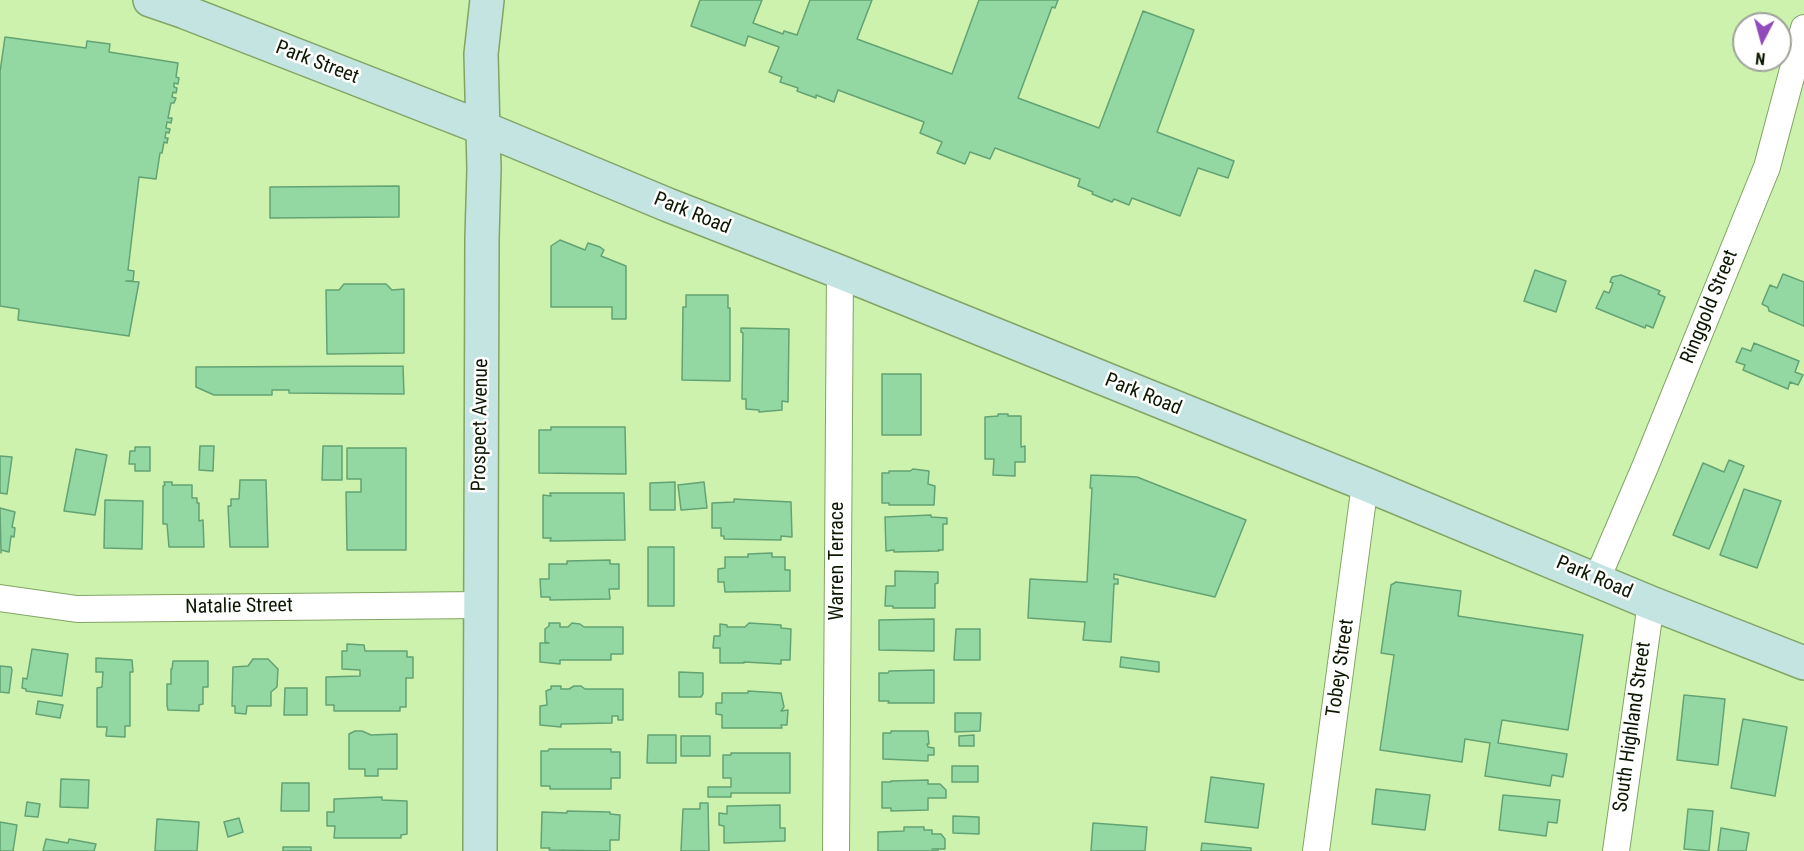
<!DOCTYPE html>
<html>
<head>
<meta charset="utf-8">
<style>
  body { margin:0 }
  #map { position:relative; width:1804px; height:851px; overflow:hidden; background:#cdf2ae; font-family:"Roboto Condensed",sans-serif }
  canvas { display:block }
  .north { position:absolute; left:1732px; top:12px; width:60px; height:60px; box-sizing:border-box; background:#fff; border:2px solid #9ea399; border-radius:50%; rotate:186deg; font-size:16px; font-weight:700; line-height:24px; text-align:center; color:#0c1801 }
  .north::after { content:''; display:block; margin:auto; width:21px; height:27px; background:#9249bb; clip-path:polygon(50% 0,100% 100%,50% 72%,0 100%) }
</style>
</head>
<body>
<div id="map">
<canvas width="1804" height="851"></canvas>
<div class="north">N</div>
</div>
<script>
const ctx = document.querySelector('canvas').getContext('2d');
ctx.lineJoin = 'round';
function fillPath(path, color) {
  ctx.fillStyle = color;
  ctx.fill(path, 'evenodd');
}
function toPath(rows) {
  const path = new Path2D();
  for (const r of rows) {
    path.moveTo(r[0], r[1]);
    for (let i = 2; i < r.length; i += 2) path.lineTo(r[i], r[i + 1]);
  }
  return path;
}
function trace(path, color, width, dash) {
  ctx.strokeStyle = color;
  ctx.lineWidth = width;
  ctx.lineCap = dash ? 'butt' : 'round';
  ctx.setLineDash(dash || []);
  ctx.stroke(path);
}
function label(font, color, halo, rows, align = 'center') {
  ctx.font = font + ' "Roboto Condensed",sans-serif';
  ctx.lineWidth = 5;
  ctx.setLineDash([]);
  ctx.textBaseline = 'middle';
  ctx.strokeStyle = halo;
  ctx.fillStyle = color;
  for (const [text, x, y, turn = 0] of rows) {
    ctx.save();
    ctx.translate(x, y);
    ctx.rotate((+turn || 0) * Math.PI / 180);
    ctx.textAlign = isNaN(turn) ? turn : align;
    if (halo) ctx.strokeText(text, 0, 0);
    ctx.fillText(text, 0, 0);
    ctx.restore();
  }
}
const building = toPath([
  [700,0,762,0,753,23,783,34,784,31,797,35,810,0,872,0,857,39,952,74,979,0,1058,0,1055,8,1052,7,1018,98,1099,128,1143,11,1194,30,1157,132,1234,161,1228,178,1198,168,1180,216,1132,198,1129,205,1114,199,1112,202,1092,194,1093,192,1078,186,1080,179,995,148,990,159,970,152,965,164,937,153,942,142,920,133,924,122,838,90,834,102,816,95,816,98,797,91,798,88,780,82,782,77,769,72,779,47,748,36,745,46,691,26,700,0],
  [5,37,86,48,87,41,110,44,109,52,178,63,176,77,179,78,178,84,174,83,174,87,177,88,176,93,173,92,172,97,176,98,174,103,171,103,168,118,172,118,171,123,167,122,166,128,170,129,169,133,166,132,165,138,168,138,167,143,164,142,162,153,160,153,156,179,139,177,128,270,134,271,133,281,126,281,139,282,129,336,18,320,19,309,0,306,0,72,5,37],
  [399,186,399,217,270,218,270,187,399,186],
  [560,240,585,250,588,243,600,247,604,250,601,256,626,266,626,319,612,319,612,307,551,307,551,246,560,240],
  [1535,270,1566,281,1556,312,1524,301,1535,270],
  [1783,274,1804,282,1804,326,1769,311,1768,307,1762,304,1770,285,1777,288,1783,274],
  [1621,275,1660,291,1658,294,1665,297,1653,328,1646,325,1645,328,1596,308,1604,291,1609,293,1613,283,1610,282,1612,277,1621,275],
  [344,284,386,284,392,290,404,289,404,353,327,354,326,290,339,290,344,284],
  [686,295,728,295,728,308,730,308,730,381,682,380,683,307,686,307,686,295],
  [741,328,789,329,788,402,782,401,782,410,759,412,759,410,746,409,746,399,742,399,743,333,741,332,741,328],
  [1754,343,1799,361,1795,372,1803,375,1798,385,1790,382,1788,389,1743,370,1745,365,1736,362,1742,348,1751,351,1754,343],
  [403,366,404,394,289,393,289,390,272,390,272,395,214,395,196,387,196,367,403,366],
  [882,374,921,374,921,435,882,435,882,374],
  [998,414,1008,414,1008,416,1021,416,1021,447,1025,446,1025,462,1015,462,1015,476,993,475,994,459,985,459,985,417,998,416,998,414],
  [551,427,625,427,626,474,539,473,539,430,551,430,551,427],
  [200,446,214,446,213,471,199,470,200,446],
  [323,446,342,446,342,480,322,480,323,446],
  [135,447,150,447,150,471,135,471,135,464,129,464,130,451,135,451,135,447],
  [347,448,406,448,406,550,347,550,346,492,361,492,361,479,347,479,347,448],
  [76,449,107,455,95,515,64,511,76,449],
  [0,456,12,457,7,494,0,493,0,456],
  [1729,460,1744,466,1709,549,1673,535,1703,463,1724,472,1729,460],
  [913,469,929,471,928,484,935,486,934,505,889,505,889,503,882,503,882,473,889,473,889,471,910,471,913,469],
  [1091,475,1137,477,1246,520,1215,597,1114,574,1114,579,1118,579,1118,584,1114,584,1111,642,1083,640,1085,622,1028,618,1030,579,1087,582,1092,488,1090,488,1091,475],
  [240,480,266,480,268,547,230,547,228,506,231,506,231,499,239,499,240,480],
  [164,482,172,482,172,485,192,485,192,498,197,498,197,503,199,503,199,521,203,520,204,547,169,547,167,524,163,524,163,486,165,485,164,482],
  [675,482,675,510,650,510,650,483,675,482],
  [704,482,707,508,681,510,678,485,704,482],
  [1744,489,1781,501,1757,568,1720,555,1744,489],
  [550,493,624,493,625,540,550,541,551,538,543,538,543,495,551,496,550,493],
  [734,499,791,502,792,537,781,536,781,540,724,539,724,536,721,536,721,528,712,528,712,503,734,502,734,499],
  [105,500,143,501,142,549,104,548,105,500],
  [0,508,15,512,12,527,15,528,14,537,11,536,9,552,1,550,1,553,0,508],
  [931,515,931,517,947,518,947,524,943,524,943,550,938,550,939,551,894,552,894,550,886,551,885,517,931,515],
  [648,547,674,547,674,606,648,606,648,547],
  [772,553,772,557,785,557,785,570,790,570,790,591,725,592,724,582,718,582,718,569,725,568,725,557,748,557,748,554,772,553],
  [610,560,610,564,619,564,619,589,609,589,610,599,550,600,550,597,541,597,540,579,549,579,549,564,567,564,567,561,610,560],
  [895,571,938,572,938,583,935,584,935,608,893,608,893,606,885,606,886,586,895,586,895,571],
  [1396,582,1461,591,1458,616,1583,635,1568,730,1502,720,1498,743,1567,754,1563,777,1552,775,1550,786,1485,776,1490,743,1465,739,1462,762,1380,750,1394,655,1381,653,1391,585,1396,582],
  [934,619,934,651,879,650,879,620,934,619],
  [549,623,560,623,560,627,568,627,572,623,580,624,584,627,623,627,623,654,611,654,611,660,560,660,560,664,540,662,540,643,549,643,545,642,545,629,549,626,549,623],
  [749,623,781,625,781,628,791,629,790,660,781,660,781,664,744,662,744,663,720,663,720,648,713,648,714,636,720,636,720,624,727,625,727,627,745,627,749,623],
  [956,629,980,629,980,660,954,660,956,629],
  [347,644,364,645,365,651,407,651,407,657,413,657,413,678,406,678,406,707,400,707,400,711,334,711,334,705,326,705,326,677,360,676,360,670,342,669,342,651,347,651,347,644],
  [32,649,68,654,62,696,26,691,26,689,22,688,23,678,27,679,32,649],
  [1121,657,1159,662,1159,672,1120,667,1121,657],
  [96,658,132,660,133,672,130,672,130,726,125,726,125,737,106,736,107,727,97,727,97,688,102,687,103,672,96,672,96,658],
  [253,659,268,659,278,669,277,687,271,692,271,706,247,706,246,714,235,713,235,706,232,706,233,667,248,666,253,659],
  [173,661,208,661,208,687,203,687,203,704,199,705,199,711,168,710,167,705,167,684,171,684,171,669,172,669,173,661],
  [0,666,11,667,12,670,9,693,0,692,0,666],
  [934,670,934,703,888,703,889,701,879,701,879,673,888,673,889,671,934,670],
  [679,672,703,673,703,694,701,697,679,697,679,672],
  [551,686,561,686,561,689,569,689,574,686,581,686,585,689,623,689,623,720,618,720,618,716,612,716,612,723,561,724,561,727,540,725,540,706,547,705,546,691,551,689,551,686],
  [285,688,307,688,307,715,284,715,285,688],
  [748,691,781,693,784,707,781,711,788,710,787,725,781,725,782,728,722,728,722,715,716,714,716,703,722,703,722,693,748,693,748,691],
  [1684,695,1725,699,1718,765,1677,760,1684,695],
  [38,701,63,705,60,718,36,714,38,701],
  [955,713,981,713,980,731,955,732,955,713],
  [1743,719,1787,727,1775,796,1731,788,1743,719],
  [355,731,362,731,371,735,397,734,397,769,378,769,378,776,365,776,365,769,349,769,349,734,355,731],
  [891,731,928,731,929,744,927,744,928,747,934,748,934,755,928,755,928,761,883,759,883,733,891,733,891,731],
  [648,735,676,735,676,763,647,763,648,735],
  [974,735,974,746,959,746,959,736,974,735],
  [681,736,710,736,710,756,681,756,681,736],
  [549,749,611,749,611,752,620,752,620,778,611,778,611,789,550,789,550,786,541,786,541,751,548,751,549,749],
  [731,753,790,753,790,793,731,793,731,797,708,797,708,787,731,787,731,778,723,778,723,755,731,755,731,753],
  [952,766,978,766,978,782,952,782,952,766],
  [1211,777,1264,784,1258,828,1205,822,1211,777],
  [61,779,89,780,88,808,60,807,61,779],
  [928,780,928,784,940,784,946,790,946,798,928,798,928,810,891,811,891,808,882,808,882,782,891,782,891,781,928,780],
  [282,783,309,783,309,811,281,811,282,783],
  [1376,789,1430,795,1425,830,1372,824,1376,789],
  [1503,795,1560,800,1557,823,1548,822,1546,836,1499,830,1503,795],
  [382,797,382,800,407,801,407,834,401,835,401,838,334,838,335,826,327,826,327,812,334,812,334,799,382,797],
  [27,802,40,804,38,817,25,816,27,802],
  [700,803,708,803,709,851,681,851,683,809,700,809,700,803],
  [780,805,780,828,785,828,785,841,724,843,724,826,719,825,719,813,727,814,727,806,780,805],
  [1688,809,1713,811,1709,851,1684,849,1688,809],
  [567,811,610,812,610,814,620,815,619,840,610,840,610,851,549,850,550,848,541,848,542,812,567,813,567,811],
  [953,816,979,817,979,834,953,833,953,816],
  [239,818,243,832,228,837,224,822,239,818],
  [157,819,199,822,197,851,155,851,157,819],
  [0,822,17,825,13,851,0,851,0,822],
  [1093,823,1147,827,1145,851,1091,851,1093,823],
  [904,827,924,827,924,830,932,830,932,834,941,834,945,839,945,849,932,849,938,849,938,851,878,851,878,832,904,831,904,827],
  [1721,828,1749,833,1746,851,1718,851,1721,828],
  [46,839,68,843,69,839,96,844,94,851,43,851,46,839],
  [1202,843,1251,848,1251,851,1201,851,1202,843],
  [283,847,311,847,311,851,283,851,283,847]
]);
fillPath(building, '#93d7a3');
trace(building, '#63a373', 1.5);
const street = toPath([
  [1597,579,1645,467,1767,167,1804,28],
  [0,598,77,609,479,605],
  [836,851,840,272],
  [1316,851,1365,484],
  [1616,851,1651,603]
]);
const secondary = toPath([
  [150,0,185,12,483,128,668,205,840,272,1365,484,1651,603,1804,663],
  [480,851,482,238,484,169,481,54,487,0]
]);
trace(street, '#82a464', 28);
trace(secondary, '#82a464', 36);
trace(street, '#fff', 26);
trace(secondary, '#c4e4e2', 33);
label('20px', '#0c1801', '#fff', [
  ["Park Street",317,63,21],
  ["Park Road",692,214,22],
  ["Ringgold Street",1710,307,-68],
  ["Park Road",1143,395,22],
  ["Prospect Avenue",481,425,-89],
  ["Warren Terrace",838,561,-90],
  ["Park Road",1594,578,23],
  ["Natalie Street",239,607,-1],
  ["Tobey Street",1341,668,-82],
  ["South Highland Street",1633,727,-82]
]);
</script>
</body>
</html>
